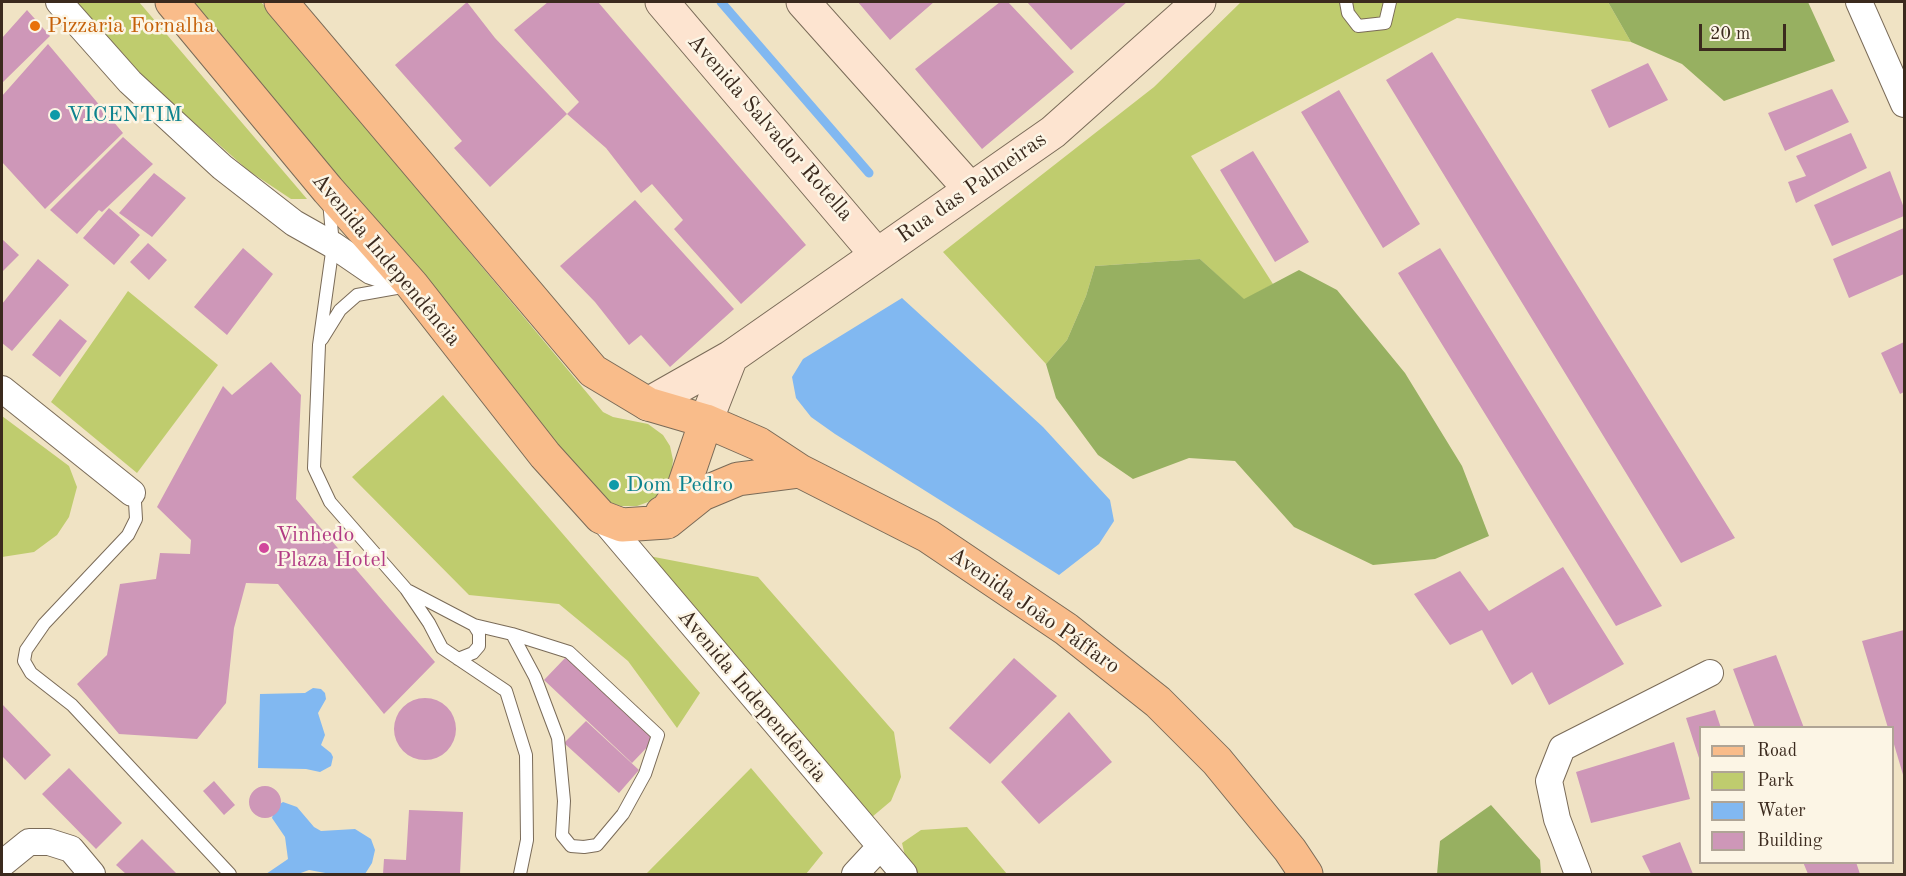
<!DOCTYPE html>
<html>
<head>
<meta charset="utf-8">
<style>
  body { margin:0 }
  #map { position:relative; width:1906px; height:876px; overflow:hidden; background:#f0e3c4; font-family:"Old Standard TT",serif }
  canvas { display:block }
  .frame { position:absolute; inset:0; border:3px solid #3b2a1e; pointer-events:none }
  .legend { position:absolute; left:1699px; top:726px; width:195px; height:138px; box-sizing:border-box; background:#fcf5e5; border:2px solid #afa495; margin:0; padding:8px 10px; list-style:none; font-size:18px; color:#3b2a1e }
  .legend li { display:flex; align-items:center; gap:12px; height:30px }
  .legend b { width:30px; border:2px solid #afa495 }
  .scale { position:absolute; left:1699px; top:24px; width:87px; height:27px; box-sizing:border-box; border:3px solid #3b2a1e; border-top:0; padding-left:8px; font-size:18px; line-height:21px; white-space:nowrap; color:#3b2a1e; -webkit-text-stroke:4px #fcf5e5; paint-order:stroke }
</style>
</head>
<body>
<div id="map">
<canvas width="1906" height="876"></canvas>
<div class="frame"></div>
<ul class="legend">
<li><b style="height:8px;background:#f9bc8a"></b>Road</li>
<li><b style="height:16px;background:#bfcc6e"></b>Park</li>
<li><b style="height:16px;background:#81b8f1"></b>Water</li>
<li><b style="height:16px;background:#ce97b8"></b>Building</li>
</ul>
<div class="scale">20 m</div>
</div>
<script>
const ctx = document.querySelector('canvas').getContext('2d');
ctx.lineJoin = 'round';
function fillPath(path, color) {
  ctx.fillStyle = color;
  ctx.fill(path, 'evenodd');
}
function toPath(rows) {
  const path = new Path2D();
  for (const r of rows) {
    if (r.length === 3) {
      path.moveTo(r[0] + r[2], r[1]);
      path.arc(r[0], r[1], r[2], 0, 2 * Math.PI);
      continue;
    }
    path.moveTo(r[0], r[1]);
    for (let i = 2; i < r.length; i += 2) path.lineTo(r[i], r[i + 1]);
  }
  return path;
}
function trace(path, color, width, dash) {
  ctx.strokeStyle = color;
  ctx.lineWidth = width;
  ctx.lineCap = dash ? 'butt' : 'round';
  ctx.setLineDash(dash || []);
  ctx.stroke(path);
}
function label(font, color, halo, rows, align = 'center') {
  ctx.font = font + ' "Old Standard TT",serif';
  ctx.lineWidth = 5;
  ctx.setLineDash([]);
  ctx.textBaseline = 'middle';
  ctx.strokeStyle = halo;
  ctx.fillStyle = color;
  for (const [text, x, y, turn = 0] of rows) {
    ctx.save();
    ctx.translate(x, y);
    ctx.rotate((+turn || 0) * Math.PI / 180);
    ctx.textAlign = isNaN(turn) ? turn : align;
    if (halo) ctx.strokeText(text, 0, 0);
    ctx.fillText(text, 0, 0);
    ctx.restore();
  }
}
fillPath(toPath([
  [75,2,139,2,307,199,291,199,249,171,131,67],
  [188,2,261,2,603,412,613,417,648,424,663,435,670,446,673,460,671,476,663,491,651,501,637,506,621,506,605,501,592,492],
  [1241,2,1608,2,1631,42,1457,18,1191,156,1273,284,1244,300,1200,259,1095,266,1086,296,1067,340,1046,364,943,252,1154,87],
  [128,291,218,365,137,473,51,402],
  [443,395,700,693,677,728,628,661,559,604,469,595,352,477],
  [2,416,69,466,77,487,69,517,57,535,34,552,2,557],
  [649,556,758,577,894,732,901,777,891,801,872,817],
  [751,768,823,853,806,874,646,874],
  [967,827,1007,874,918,874,906,860,902,843,921,830]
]), '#bfcc6e');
fillPath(toPath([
  [1608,2,1808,2,1835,61,1724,101,1682,64,1631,42],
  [1200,259,1244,299,1299,270,1337,290,1405,373,1462,466,1489,536,1435,559,1373,565,1294,527,1235,461,1189,458,1133,479,1098,455,1056,398,1046,364,1067,340,1086,296,1095,266],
  [1491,805,1540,860,1541,874,1437,874,1440,841]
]), '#97b061');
fillPath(toPath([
  [902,298,1043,427,1110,500,1114,521,1099,544,1059,575,835,434,811,417,796,398,792,377,803,359],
  [313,688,321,689,325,693,326,699,318,713,325,735,321,745,331,753,333,757,331,766,320,772,306,769,258,768,260,694,305,693],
  [283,802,297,807,314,827,321,831,355,829,371,839,375,850,372,863,365,874,331,874,309,870,298,874,266,874,288,859,285,837,272,818,275,807]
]), '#81b8f1');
trace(toPath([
  [721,2,869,173]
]), '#81b8f1', 9);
fillPath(toPath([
  [467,2,495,38,567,114,579,102,514,30,548,2,598,2,806,245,741,304,674,229,683,220,652,184,641,193,606,148,567,114,490,187,454,148,462,141,395,65],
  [858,2,934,2,890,40],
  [1000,2,1008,2,1074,72,982,149,915,69],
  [1027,2,1127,2,1071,50],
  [27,10,50,36,2,83,2,38],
  [48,44,123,133,45,209,2,162,2,96],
  [1432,52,1735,538,1681,563,1386,80],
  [1648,63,1668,100,1609,128,1591,90],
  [1832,89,1849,122,1785,151,1768,113],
  [1339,90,1420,224,1383,248,1301,112],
  [1851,133,1867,168,1796,203,1788,182,1806,176,1796,156],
  [123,137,153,164,102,212,99,210,77,234,50,210],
  [1253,151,1309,242,1275,262,1220,170],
  [1890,171,1904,208,1904,216,1832,246,1814,205],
  [154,173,186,198,152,237,119,213],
  [635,200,734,309,670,367,641,335,629,345,595,302,560,266],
  [109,208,140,235,114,265,83,238],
  [1904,228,1904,274,1849,298,1833,259],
  [2,239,19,255,2,272],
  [148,243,167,260,149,280,130,262],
  [243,248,273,274,227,335,194,307],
  [1440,248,1662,606,1616,626,1398,273],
  [38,259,69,285,12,351,2,343,2,304],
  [60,319,87,341,60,377,32,355],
  [1904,342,1904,392,1900,394,1881,353],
  [271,362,301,395,296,499,435,662,384,714,278,584,246,583,234,628,226,703,197,739,119,734,77,684,107,655,120,584,156,579,160,553,190,554,191,540,157,507,223,386,232,395],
  [1563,567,1624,664,1549,705,1532,672,1512,685,1482,630,1450,645,1414,594,1460,571,1489,611],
  [1904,630,1904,778,1893,741,1893,728,1888,728,1862,641],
  [1776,655,1804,728,1755,728,1733,669],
  [566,657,654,740,632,763,544,680],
  [1014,658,1057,696,990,764,949,728],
  [425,729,31],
  [2,704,51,755,25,780,2,756],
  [1715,710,1721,728,1700,728,1700,761,1686,718],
  [1069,712,1112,762,1039,824,1001,782],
  [586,721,639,770,619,793,564,743],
  [1674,742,1690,799,1591,823,1576,772],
  [69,768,122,823,96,849,42,794],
  [214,781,235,805,224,815,203,791],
  [265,802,16],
  [409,810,463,812,460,874,383,874,384,859,406,860],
  [142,839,177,874,126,874,116,865],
  [1680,842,1693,874,1651,874,1642,856],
  [1803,862,1856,862,1860,874,1808,874]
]), '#ce97b8');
const lane = toPath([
  [1346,2,1348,13,1358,26,1385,23,1390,2],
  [329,201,333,245,319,345,314,468,330,502,406,589,429,623,442,648,506,691,526,755,527,840,520,874],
  [322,339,340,310,357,295,402,287],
  [132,493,135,502,136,519,128,535,44,624,26,650,24,661,31,673,72,705,230,874],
  [409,591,474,625,512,634,535,677,558,738,564,801,562,835,571,846,584,847,597,845,623,814,645,774,658,735,569,652,512,634],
  [458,659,473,653,479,646,479,633,474,625]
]);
const street = toPath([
  [59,2,130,82,222,167,294,223,333,245,371,271,412,285],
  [1859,2,1904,104],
  [2,389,132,493],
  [601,517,904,874],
  [2,864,29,842,49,842,71,849,92,874],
  [855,874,880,847],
  [1578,874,1557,819,1549,781,1562,748,1710,673]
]);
const secondary = toPath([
  [662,2,877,255],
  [803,2,970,189],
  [648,404,731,357,1053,132,1199,2],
  [706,421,731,357]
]);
const primary = toPath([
  [172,2,328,190,412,285,545,455,601,517,622,525,667,522,702,494,738,479,800,471],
  [281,2,593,371,648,404,706,421,759,444,800,471,928,536,1066,629,1158,702,1217,761,1290,850,1306,874],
  [662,513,666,512,684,486,706,421]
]);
trace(lane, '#7a6b58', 14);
trace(street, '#7a6b58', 28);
trace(secondary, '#7a6b58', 35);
trace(primary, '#7a6b58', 35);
trace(lane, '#fff', 12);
trace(street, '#fff', 26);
trace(secondary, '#fde4d0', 33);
trace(primary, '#f9bc8a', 33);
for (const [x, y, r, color] of [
  [35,26,6,"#e8710a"],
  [55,115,6,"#0f9aa8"],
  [614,485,6,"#0f9aa8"],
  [264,548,6,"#d1479c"]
]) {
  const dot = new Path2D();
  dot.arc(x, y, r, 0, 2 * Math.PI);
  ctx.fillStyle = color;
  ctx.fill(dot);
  trace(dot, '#fcf5e5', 2);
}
label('22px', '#c56008', '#fcf5e5', [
  ["Pizzaria Fornalha",47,26]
], 'left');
label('22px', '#0d838f', '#fcf5e5', [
  ["VICENTIM",67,115],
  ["Dom Pedro",626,485]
], 'left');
label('22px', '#3b2a1e', '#fcf5e5', [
  ["Avenida Salvador Rotella",770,128,49],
  ["Rua das Palmeiras",972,188,-35],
  ["Avenida Independência",386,260,50],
  ["Avenida João Páffaro",1034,611,35],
  ["Avenida Independência",752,696,50]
]);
label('22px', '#b23c85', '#fcf5e5', [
  ["Vinhedo",276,535],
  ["Plaza Hotel",276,560]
], 'left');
</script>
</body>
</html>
